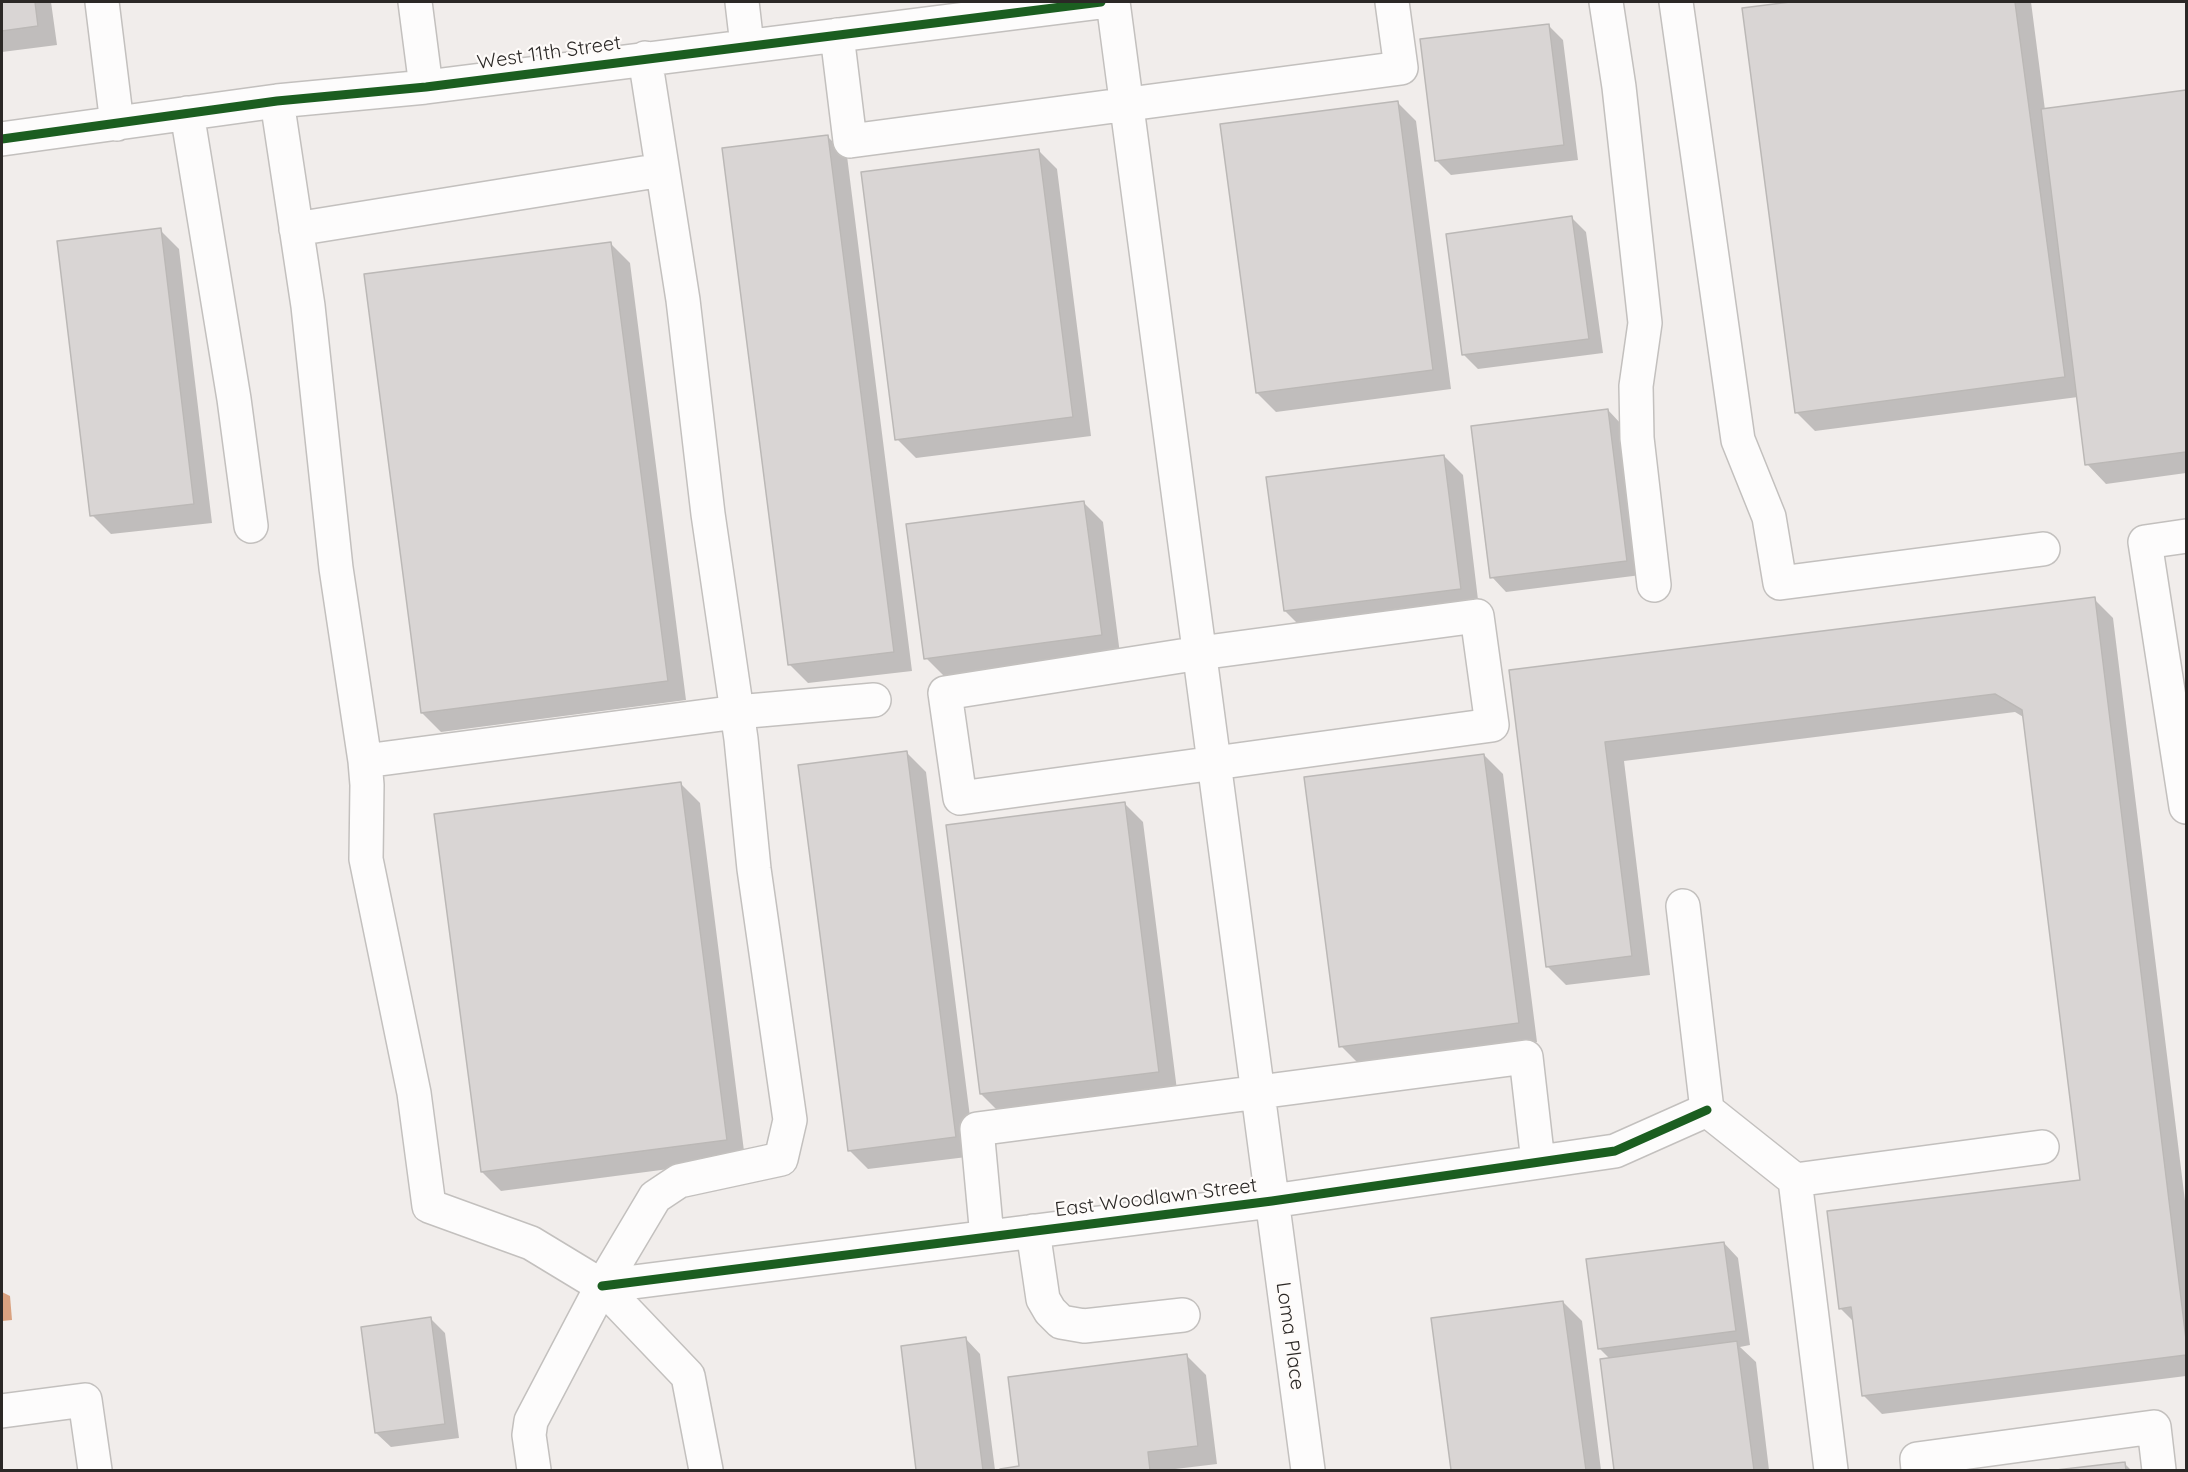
<!DOCTYPE html>
<html>
<head>
<meta charset="utf-8">
<style>
  body { margin:0 }
  #map { position:relative; width:2188px; height:1472px; overflow:hidden; background:#f1edeb; font-family:Quicksand,sans-serif }
  canvas { display:block }
  .frame { position:absolute; inset:0; border:3px solid #2b2826; pointer-events:none }
</style>
</head>
<body>
<div id="map">
<canvas width="2188" height="1472"></canvas>
<div class="frame"></div>
</div>
<script>
const ctx = document.querySelector('canvas').getContext('2d');
ctx.lineJoin = 'round';
function fillPath(path, color) {
  ctx.fillStyle = color;
  ctx.fill(path, 'evenodd');
}
function toPath(rows) {
  const path = new Path2D();
  for (const r of rows) {
    path.moveTo(r[0], r[1]);
    for (let i = 2; i < r.length; i += 2) path.lineTo(r[i], r[i + 1]);
  }
  return path;
}
function trace(path, color, width, dash) {
  ctx.strokeStyle = color;
  ctx.lineWidth = width;
  ctx.lineCap = dash ? 'butt' : 'round';
  ctx.setLineDash(dash || []);
  ctx.stroke(path);
}
function label(font, color, halo, rows, align = 'center') {
  ctx.font = font + ' Quicksand,sans-serif';
  ctx.lineWidth = 4.5;
  ctx.setLineDash([]);
  ctx.textBaseline = 'middle';
  ctx.strokeStyle = halo;
  ctx.fillStyle = color;
  for (const [text, x, y, turn = 0] of rows) {
    ctx.save();
    ctx.translate(x, y);
    ctx.rotate((+turn || 0) * Math.PI / 180);
    ctx.textAlign = isNaN(turn) ? turn : align;
    if (halo) ctx.strokeText(text, 0, 0);
    ctx.fillText(text, 0, 0);
    ctx.restore();
  }
}
fillPath(toPath([
  [2,1292,10,1296,12,1320,2,1321]
]), '#daa280');
fillPath(toPath([
  [2,2,51,2,57,45,2,52],
  [1802,2,2031,2,2045,110,2186,92,2186,473,2106,484,2087,464,2078,397,1815,431,1796,412,1743,9],
  [1548,25,1563,40,1578,160,1451,175,1437,161],
  [1397,102,1416,121,1451,389,1276,412,1257,393],
  [828,137,847,156,912,671,808,683,789,664],
  [1038,150,1057,169,1091,436,916,458,897,439],
  [1572,218,1586,232,1603,353,1478,369,1464,355],
  [160,230,179,249,212,523,111,534,92,515],
  [611,244,630,263,686,700,441,732,422,713],
  [1608,410,1622,425,1641,575,1506,592,1492,577],
  [1444,456,1463,475,1479,608,1304,630,1285,611],
  [1084,503,1103,522,1120,654,945,677,926,658],
  [2094,599,2113,618,2186,1209,2186,1376,1882,1414,1863,1395,1854,1322,1840,1308,2081,1181,2025,718,2015,712,1624,761,1650,975,1566,985,1547,966,1510,671],
  [907,753,926,772,975,1156,868,1169,849,1150],
  [1484,755,1503,774,1537,1042,1360,1065,1341,1046],
  [680,783,700,803,745,1159,501,1191,482,1172],
  [1124,803,1143,822,1177,1090,1000,1113,981,1094],
  [1724,1243,1738,1258,1750,1345,1740,1347,1756,1362,1769,1470,1616,1470,1602,1361,1610,1359,1599,1348],
  [1563,1302,1582,1321,1601,1470,1452,1470,1433,1319],
  [430,1318,445,1333,459,1438,391,1447,376,1433],
  [966,1339,980,1354,995,1470,918,1470,902,1347],
  [1187,1356,1206,1375,1217,1464,1167,1470,1002,1470,1021,1467],
  [2124,1463,2131,1470,2068,1470]
]), '#0003');
const building = toPath([
  [2,2,35,2,38,26,2,31,2,2],
  [1790,2,2015,2,2065,377,1795,413,1742,8,1790,2],
  [1549,24,1564,145,1435,161,1420,39,1549,24],
  [2186,90,2186,452,2085,465,2041,109,2186,90],
  [1398,101,1433,370,1256,393,1220,124,1398,101],
  [828,135,894,652,788,665,722,148,828,135],
  [1039,149,1073,417,895,440,861,172,1039,149],
  [1572,216,1589,339,1462,355,1446,234,1572,216],
  [161,228,194,504,90,516,57,241,161,228],
  [611,242,668,681,421,713,364,274,611,242],
  [1608,409,1627,561,1490,578,1471,426,1608,409],
  [1444,455,1461,589,1284,611,1266,477,1444,455],
  [1084,501,1102,635,924,659,906,524,1084,501],
  [2095,597,2186,1339,2186,1355,1862,1396,1851,1307,1839,1309,1827,1211,2080,1180,2022,710,1995,694,1605,742,1632,956,1546,967,1509,670,2095,597],
  [907,751,956,1137,848,1151,798,765,907,751],
  [1484,754,1519,1023,1339,1047,1304,777,1484,754],
  [681,782,727,1140,481,1172,434,814,681,782],
  [1125,802,1159,1072,980,1094,946,825,1125,802],
  [1724,1242,1736,1331,1598,1349,1586,1259,1724,1242],
  [1563,1301,1586,1470,1451,1470,1431,1318,1563,1301],
  [431,1317,445,1424,375,1433,361,1327,431,1317],
  [966,1337,983,1470,916,1470,901,1346,966,1337],
  [1737,1341,1754,1470,1614,1470,1600,1359,1737,1341],
  [1187,1354,1198,1446,1148,1452,1150,1470,1001,1470,1000,1469,1019,1466,1008,1377,1187,1354],
  [2125,1462,2126,1470,2056,1470,2125,1462]
]);
fillPath(building, '#d9d5d4');
trace(building, '#bbb8b6', 1.5);
const minor = toPath([
  [102,2,117,124],
  [415,2,426,87],
  [742,2,747,45],
  [1113,2,1308,1470],
  [1606,2,1619,87,1645,323,1636,386,1637,438,1654,585],
  [1676,2,1738,440,1769,517,1780,583,2043,549],
  [837,35,850,141,1401,68,1392,2],
  [277,101,308,306,336,568,365,761,367,785,366,859,414,1093,429,1206,531,1243,602,1286,688,1376,706,1470],
  [187,113,234,399,251,526],
  [2,139,277,101,426,87,1101,2],
  [296,229,662,170],
  [2186,536,2145,542,2186,807],
  [1477,616,1492,725,960,798,945,693,1200,653,1477,616],
  [365,761,737,712,874,700],
  [1683,906,1707,1110,1795,1180],
  [1033,1231,1043,1299,1050,1311,1061,1322,1084,1326,1183,1315],
  [987,1237,977,1129,1526,1057,1538,1162],
  [602,1286,1272,1201,1615,1151,1707,1110],
  [2,1411,85,1400,95,1470],
  [534,1470,529,1435,531,1421,602,1286,655,1197,679,1181,781,1159,790,1120,754,869,741,739,708,514,683,300,645,58],
  [1831,1470,1795,1180,2042,1147],
  [1918,1470,1917,1459,2154,1427,2159,1470]
]);
trace(minor, '#c3c0be', 36);
trace(minor, '#fdfcfc', 33);
trace(toPath([
  [2,139,277,101,426,87,1101,2],
  [602,1286,1272,1201,1615,1151,1707,1110]
]), '#1b5e20', 9);
label('20px', '#2b2826', '#fefbf9', [
  ["West 11th Street",549,53,-8],
  ["East Woodlawn Street",1156,1198,-7],
  ["Loma Place",1290,1336,82]
]);
</script>
</body>
</html>
